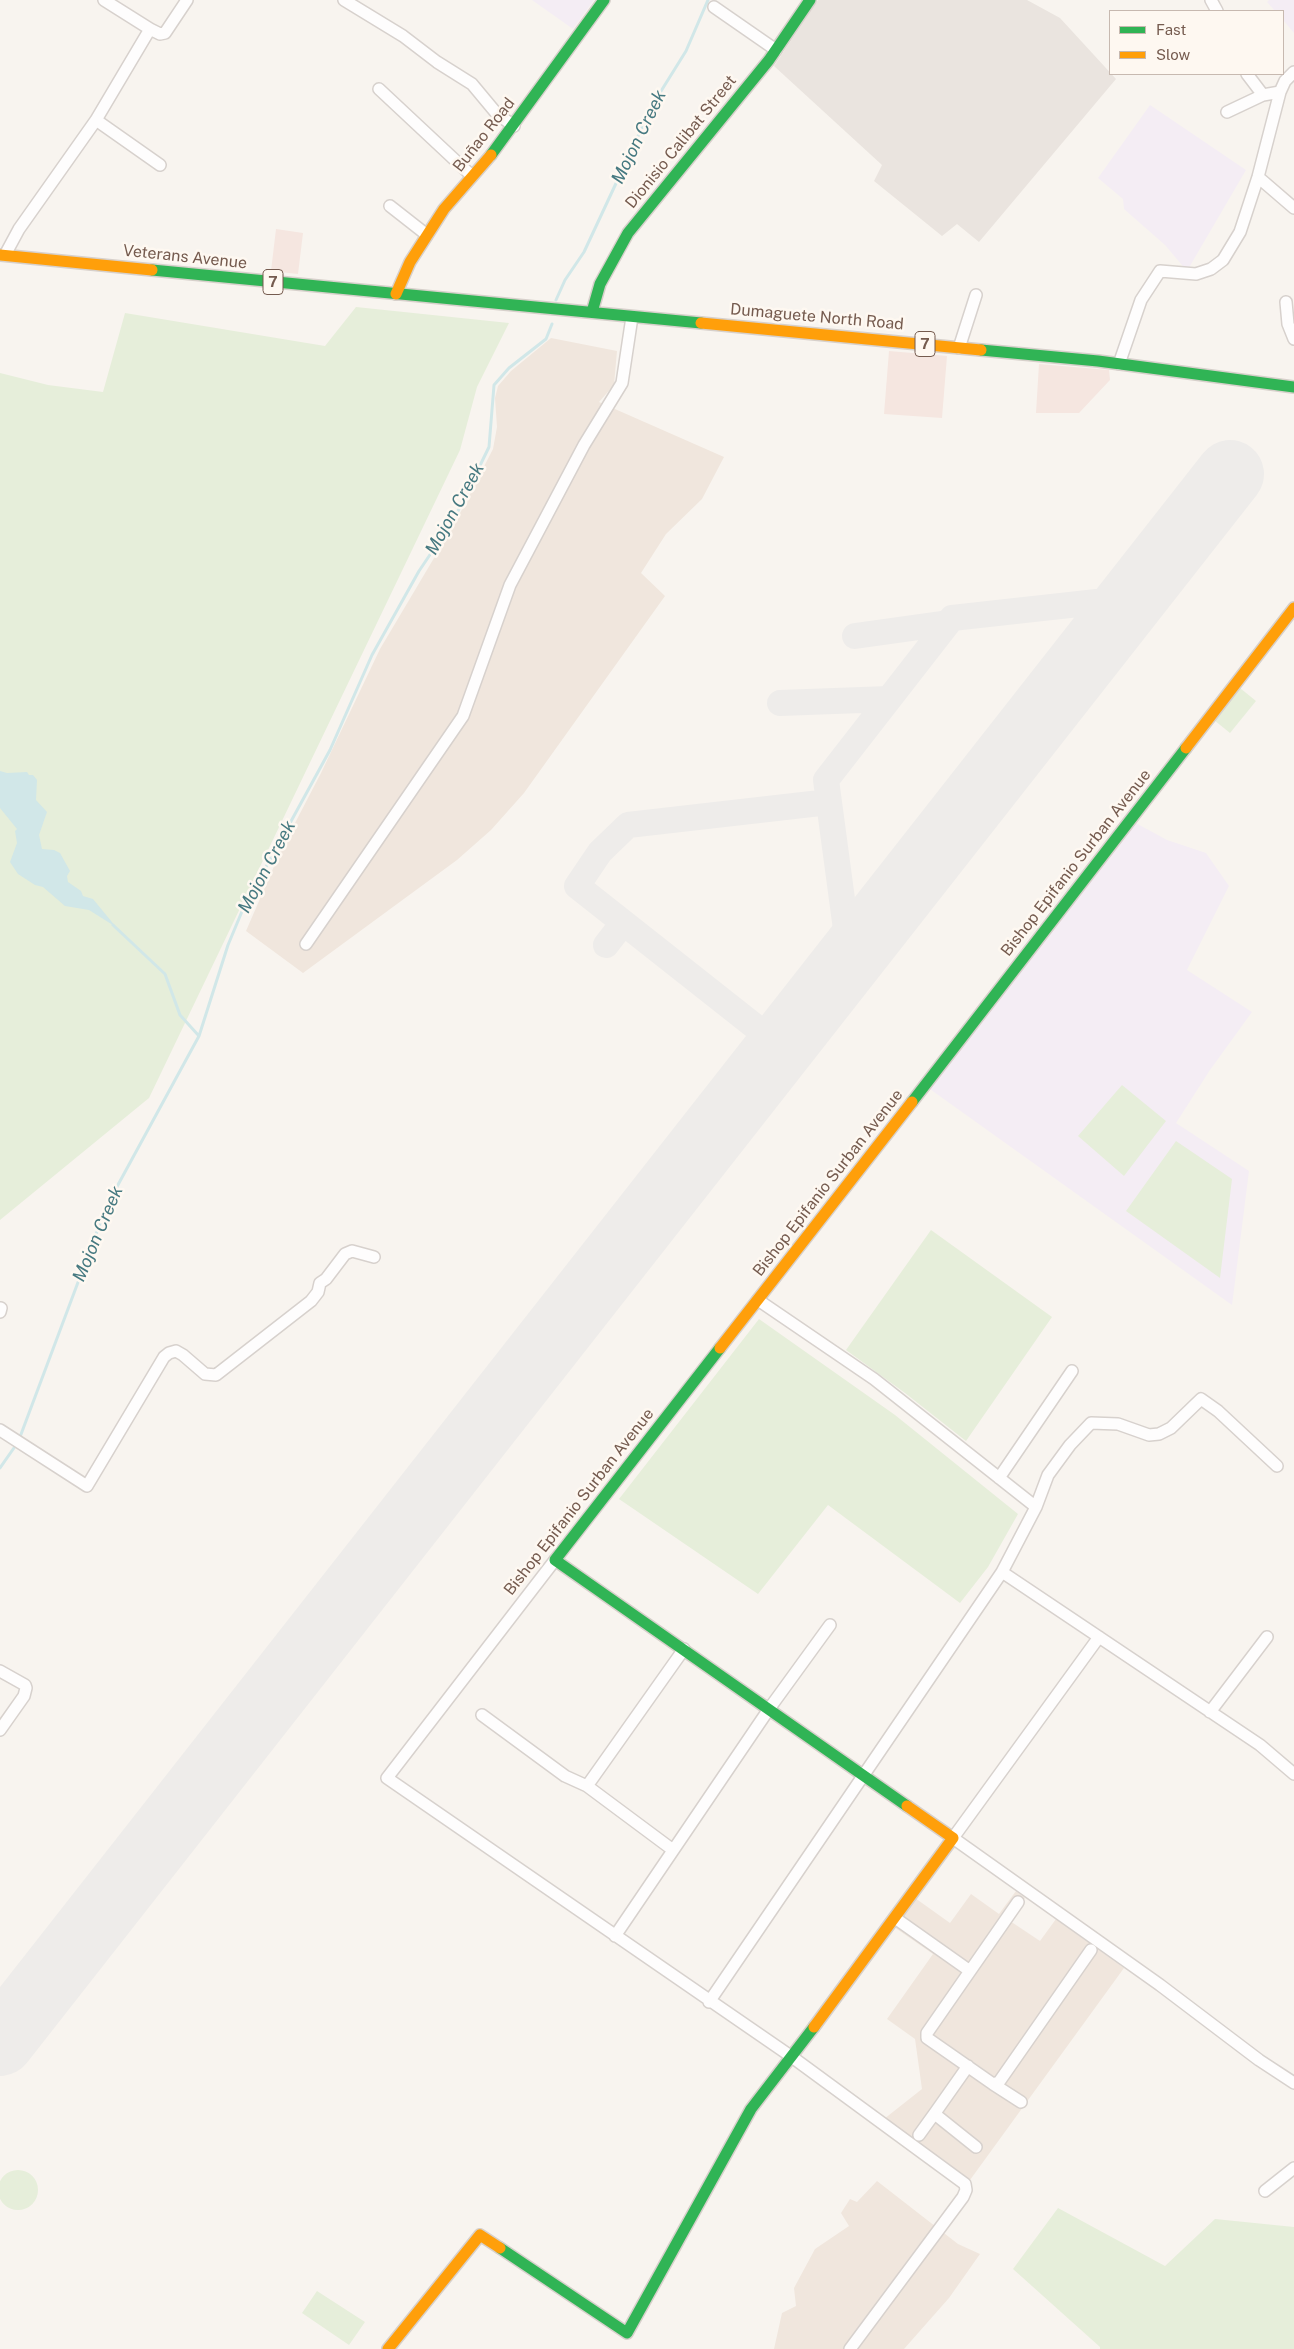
<!DOCTYPE html>
<html>
<head>
<meta charset="utf-8">
<style>
  body { margin:0 }
  #map { position:relative; width:1294px; height:2349px; overflow:hidden; background:#f8f4ef; font-family:"Public Sans",sans-serif }
  canvas { display:block }
  .legend { position:absolute; left:1109px; top:10px; width:175px; height:65px; box-sizing:border-box; background:#fef8f1; border:1px solid #c7b9b0; margin:0; padding:6px 9px; list-style:none; font-size:15px; color:#755b4f }
  .legend li { display:flex; align-items:center; gap:10px; height:25px }
  .legend b { width:25px; border:1px solid #c7b9b0 }
</style>
</head>
<body>
<div id="map">
<canvas width="1294" height="2349"></canvas>
<ul class="legend">
<li><b style="height:6px;background:#30b455"></b>Fast</li>
<li><b style="height:6px;background:#ff9f0a"></b>Slow</li>
</ul>
</div>
<script>
const ctx = document.querySelector('canvas').getContext('2d');
ctx.lineJoin = 'round';
function fillPath(path, color) {
  ctx.fillStyle = color;
  ctx.fill(path, 'evenodd');
}
function toPath(rows) {
  const path = new Path2D();
  for (const r of rows) {
    if (r.length === 3) {
      path.moveTo(r[0] + r[2], r[1]);
      path.arc(r[0], r[1], r[2], 0, 2 * Math.PI);
      continue;
    }
    path.moveTo(r[0], r[1]);
    for (let i = 2; i < r.length; i += 2) path.lineTo(r[i], r[i + 1]);
  }
  return path;
}
function trace(path, color, width, dash) {
  ctx.strokeStyle = color;
  ctx.lineWidth = width;
  ctx.lineCap = dash ? 'butt' : 'round';
  ctx.setLineDash(dash || []);
  ctx.stroke(path);
}
function label(font, color, halo, rows, align = 'center') {
  ctx.font = font + ' "Public Sans",sans-serif';
  ctx.lineWidth = 5;
  ctx.setLineDash([]);
  ctx.textBaseline = 'middle';
  ctx.strokeStyle = halo;
  ctx.fillStyle = color;
  for (const [text, x, y, turn = 0] of rows) {
    ctx.save();
    ctx.translate(x, y);
    ctx.rotate((+turn || 0) * Math.PI / 180);
    ctx.textAlign = isNaN(turn) ? turn : align;
    if (halo) ctx.strokeText(text, 0, 0);
    ctx.fillText(text, 0, 0);
    ctx.restore();
  }
}
fillPath(toPath([
  [551,338,617,351,614,385,599,402,724,457,702,499,666,534,641,573,665,596,524,793,491,830,457,860,303,973,246,931,282,848,321,773,380,649,456,521,493,449,497,427,495,398,498,386,511,371],
  [1016,1891,1025,1898,1010,1921,1040,1941,1056,1919,1124,1968,970,2180,884,2119,922,2089,915,2039,887,2019,933,1954,894,1927,915,1898,950,1923,971,1894,999,1914],
  [877,2181,958,2244,980,2254,949,2298,904,2349,774,2349,782,2313,796,2306,794,2288,815,2249,849,2226,841,2213,850,2199,857,2202]
]), '#f0e6dd');
fillPath(toPath([
  [276,229,303,233,298,274,271,271],
  [889,351,947,356,942,418,884,414],
  [1039,364,1109,370,1110,380,1079,413,1036,413]
]), '#f5e6e0');
fillPath(toPath([
  [818,0,1027,0,1060,18,1116,79,979,242,957,224,942,236,874,181,882,165,774,66]
]), '#eae4df');
fillPath(toPath([
  [532,0,594,0,573,29],
  [1269,0,1294,0,1294,33,1283,20,1283,11,1275,11,1267,2],
  [1150,105,1246,170,1187,271,1165,245,1124,209,1123,199,1098,178],
  [1132,821,1167,840,1206,853,1229,886,1187,970,1252,1012,1210,1070,1176,1123,1249,1171,1232,1305,927,1087]
]), '#f4edf4');
fillPath(toPath([
  [356,307,509,323,477,387,460,450,149,1098,0,1220,0,373,48,385,103,392,125,313,325,346],
  [1240,688,1256,701,1230,733,1214,720],
  [1122,1085,1166,1121,1124,1176,1078,1136],
  [1176,1141,1232,1179,1220,1278,1126,1211],
  [931,1230,1052,1317,966,1441,905,1393,846,1350],
  [759,1319,895,1415,1018,1514,988,1567,960,1603,828,1505,758,1594,619,1499],
  [18,2190,20],
  [1058,2208,1165,2266,1215,2219,1294,2227,1294,2349,1100,2349,1100,2347,1013,2269],
  [317,2291,365,2322,349,2345,302,2313]
]), '#e6eeda');
fillPath(toPath([
  [0,771,7,773,27,772,29,775,33,775,37,780,36,800,47,812,39,835,42,849,54,850,60,853,70,871,67,876,68,882,81,891,83,896,93,899,116,927,89,910,65,906,43,887,35,885,18,874,10,862,17,843,15,831,17,829,0,808]
]), '#d1e7e8');
trace(toPath([
  [556,300,565,280,584,252,653,104,686,51,708,0],
  [113,925,165,974,180,1015,199,1036],
  [20,1437,107,1205,199,1036,228,945,243,909,330,750,372,655,419,571,454,519,489,447,494,385,509,368,546,339,552,324],
  [0,1468,16,1445]
]), '#d1e7e8', 3);
trace(toPath([
  [855,636,948,623],
  [780,703,889,699],
  [606,945,623,923],
  [850,959,826,780,952,618,1133,598],
  [781,1047,577,886,600,852,628,825,829,802]
]), '#eeecea', 26);
trace(toPath([
  [0,2042,1230,474]
]), '#eeecea', 68);
const street = toPath([
  [104,0,150,29],
  [344,0,403,36,437,62,472,84,497,114,514,126],
  [1211,0,1217,11],
  [714,7,776,50],
  [1247,74,1263,95],
  [379,89,472,176],
  [1227,112,1263,95,1280,92],
  [96,120,160,165],
  [1258,177,1294,208],
  [390,206,427,235],
  [5,255,19,229,96,120,150,29,160,34,165,33,187,0],
  [1286,302,1288,324,1294,339],
  [959,348,976,295],
  [1119,364,1141,300,1160,271,1196,274,1211,269,1223,260,1240,232,1258,177,1280,92,1285,81,1294,72],
  [306,944,463,716,510,585,584,445,622,383,632,317],
  [758,1300,874,1379,1036,1507],
  [0,1312,1,1308],
  [0,1430,87,1486,164,1357,169,1353,176,1351,183,1355,205,1374,216,1375,311,1301,318,1292,320,1283,326,1279,345,1254,352,1251,374,1257],
  [999,1478,1072,1371],
  [555,1560,387,1778,792,2057,965,2184,966,2190,963,2197,850,2349],
  [1002,1572,1260,1745,1294,1774],
  [1099,1637,953,1838,1160,1985,1259,2060,1294,2083],
  [0,1671,25,1685,26,1688,24,1696,0,1730],
  [1210,1712,1267,1637],
  [482,1715,565,1776,587,1786,673,1850],
  [587,1786,684,1649],
  [1018,1902,927,2033,927,2038,993,2084,999,2082,1091,1950],
  [895,1918,970,1971],
  [615,1936,769,1709,830,1625],
  [709,2002,1002,1572,1036,1507,1048,1475,1070,1445,1091,1423,1118,1424,1149,1435,1159,1434,1171,1428,1201,1399,1218,1411,1277,1466],
  [968,2066,937,2110,936,2115,976,2147],
  [993,2084,1021,2102],
  [919,2135,937,2110],
  [1265,2191,1294,2168]
]);
const fast = toPath([
  [491,155,604,0],
  [152,270,701,323],
  [592,312,600,284,628,233,769,60,810,0],
  [981,350,1098,361,1294,387],
  [912,1102,1186,748],
  [720,1348,555,1560,907,1806],
  [500,2248,627,2333,751,2109,814,2027]
]);
const slow = toPath([
  [0,255,152,270],
  [396,294,410,262,444,209,491,155],
  [701,323,981,350],
  [1186,748,1294,608],
  [720,1348,912,1102],
  [814,2027,953,1838,907,1806],
  [388,2349,480,2235,500,2248]
]);
trace(street, '#d7d1cd', 14);
trace(fast, '#d7d0cb', 14);
trace(slow, '#d7d0cb', 14);
trace(street, '#fefdfd', 11);
trace(fast, '#30b455', 11);
trace(slow, '#ff9f0a', 11);
for (const [x, y, w] of [
  [273,282,20],
  [925,344,20]
]) {
  const box = new Path2D();
  box.roundRect(x - w / 2, y - 12.5, w, 25, 4);
  ctx.fillStyle = '#fef8f1';
  ctx.fill(box);
  trace(box, '#755b4f', 1);
}
label('bold 15px', '#755b4f', null, [
  ["7",273,282],
  ["7",925,344]
]);
label('16px', '#755b4f', '#fef8f1', [
  ["Buñao Road",484,135,-52],
  ["Dionisio Calibat Street",681,142,-51],
  ["Veterans Avenue",185,257,6],
  ["Dumaguete North Road",817,317,5],
  ["Bishop Epifanio Surban Avenue",1076,863,-52],
  ["Bishop Epifanio Surban Avenue",828,1183,-52],
  ["Bishop Epifanio Surban Avenue",579,1502,-52]
]);
label('italic 18px', '#467980', '#fef8f1', [
  ["Mojon Creek",639,137,-64],
  ["Mojon Creek",455,509,-61],
  ["Mojon Creek",267,867,-62],
  ["Mojon Creek",98,1234,-67]
]);
</script>
</body>
</html>
